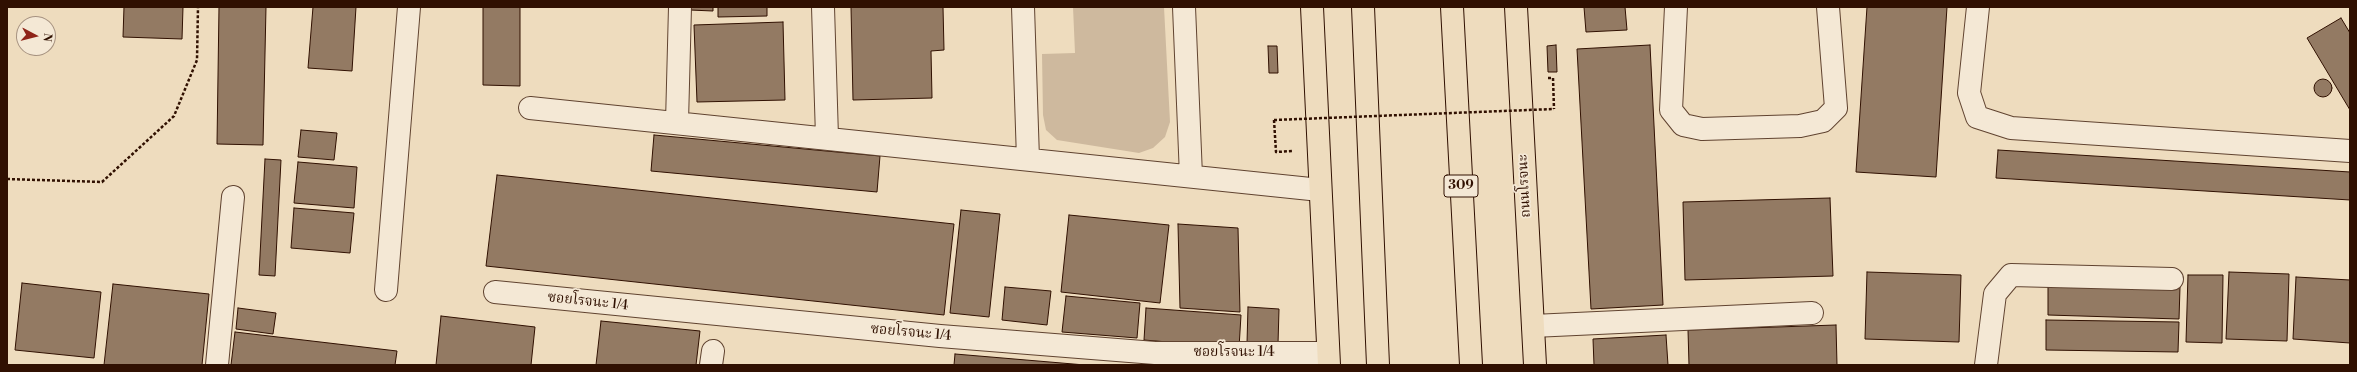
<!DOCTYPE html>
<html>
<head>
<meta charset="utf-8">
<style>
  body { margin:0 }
  #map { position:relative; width:2357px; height:372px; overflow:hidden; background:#eedcbe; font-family:"Libre Bodoni",serif }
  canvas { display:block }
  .frame { position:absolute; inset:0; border:8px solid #301001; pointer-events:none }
  .north { position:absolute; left:16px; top:16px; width:40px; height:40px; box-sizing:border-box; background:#f4e8d5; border:1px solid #a69280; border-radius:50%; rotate:97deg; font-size:11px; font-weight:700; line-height:16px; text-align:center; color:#301001 }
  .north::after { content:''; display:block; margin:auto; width:14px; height:18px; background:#8f2418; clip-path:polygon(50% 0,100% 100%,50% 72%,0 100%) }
</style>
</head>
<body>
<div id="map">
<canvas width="2357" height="372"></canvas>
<div class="frame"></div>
<div class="north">N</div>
</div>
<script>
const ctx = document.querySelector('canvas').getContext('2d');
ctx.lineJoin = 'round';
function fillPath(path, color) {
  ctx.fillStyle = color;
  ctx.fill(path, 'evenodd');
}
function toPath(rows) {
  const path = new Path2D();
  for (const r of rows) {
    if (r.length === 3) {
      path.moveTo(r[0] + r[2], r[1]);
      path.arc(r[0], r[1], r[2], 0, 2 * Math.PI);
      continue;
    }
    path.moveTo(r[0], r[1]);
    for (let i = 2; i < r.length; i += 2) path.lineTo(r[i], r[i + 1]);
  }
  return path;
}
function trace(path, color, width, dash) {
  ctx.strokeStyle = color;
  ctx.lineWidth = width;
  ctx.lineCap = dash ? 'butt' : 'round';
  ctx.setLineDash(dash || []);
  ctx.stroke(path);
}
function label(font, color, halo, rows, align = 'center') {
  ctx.font = font + ' "Libre Bodoni","Noto Serif Thai",serif';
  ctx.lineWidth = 3.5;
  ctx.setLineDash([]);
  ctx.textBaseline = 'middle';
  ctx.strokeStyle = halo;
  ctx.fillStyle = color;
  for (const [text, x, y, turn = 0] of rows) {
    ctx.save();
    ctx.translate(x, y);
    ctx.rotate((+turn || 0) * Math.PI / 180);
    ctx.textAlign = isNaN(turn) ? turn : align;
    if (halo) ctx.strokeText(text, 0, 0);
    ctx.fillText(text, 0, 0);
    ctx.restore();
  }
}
fillPath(toPath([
  [1073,7,1164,7,1170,122,1165,137,1153,148,1139,153,1057,140,1046,130,1043,115,1042,54,1075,53]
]), '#ceb99e');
const building = toPath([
  [124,7,183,7,182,39,123,37,124,7],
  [219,7,266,7,263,145,217,144,219,7],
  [313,7,356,7,352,71,308,68,313,7],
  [483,7,520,7,520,86,483,85,483,7],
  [690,7,713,7,713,11,690,10,690,7],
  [718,7,767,7,767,16,718,17,718,7],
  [851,7,943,7,944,50,931,51,932,98,853,100,851,7],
  [1584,7,1625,7,1627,30,1586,32,1584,7],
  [1867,7,1947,7,1936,177,1856,172,1867,7],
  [2341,18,2350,33,2350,110,2307,38,2341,18],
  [783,22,785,100,697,102,694,25,783,22],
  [1556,45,1557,72,1548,72,1547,46,1556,45],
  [1650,45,1663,305,1591,309,1577,49,1650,45],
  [1268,46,1277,46,1278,73,1269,73,1268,46],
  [2323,88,9],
  [301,130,337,133,334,160,298,157,301,130],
  [654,135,880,156,877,192,651,171,654,135],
  [1998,150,2350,172,2350,200,1996,178,1998,150],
  [265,159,281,160,275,276,259,275,265,159],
  [298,162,357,167,354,208,294,203,298,162],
  [497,175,954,224,944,315,486,266,497,175],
  [1830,198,1833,276,1685,280,1683,202,1830,198],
  [294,208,354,213,350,253,291,248,294,208],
  [961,210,1000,214,989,317,950,313,961,210],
  [1069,215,1169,225,1160,303,1061,292,1069,215],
  [1178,224,1238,228,1240,312,1180,308,1178,224],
  [1867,272,1961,275,1959,342,1865,339,1867,272],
  [2229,272,2289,274,2287,341,2226,339,2229,272],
  [2188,275,2223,275,2222,343,2186,342,2188,275],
  [2296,277,2350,280,2350,343,2293,339,2296,277],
  [22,283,101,292,94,358,15,350,22,283],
  [2048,283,2180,287,2179,319,2048,315,2048,283],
  [113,284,209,294,202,365,104,365,113,284],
  [1005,287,1051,291,1047,325,1002,320,1005,287],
  [1066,296,1140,303,1137,338,1062,332,1066,296],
  [1248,307,1279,309,1278,344,1247,343,1248,307],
  [238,308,276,313,273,334,236,329,238,308],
  [1146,308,1241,315,1239,348,1144,340,1146,308],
  [441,316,535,327,531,365,436,365,441,316],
  [2046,320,2179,322,2178,352,2046,350,2046,320],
  [601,321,700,331,696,365,596,365,601,321],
  [1836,325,1837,365,1689,365,1688,330,1836,325],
  [235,332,397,351,395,365,231,365,235,332],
  [1666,335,1668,365,1594,365,1593,339,1666,335],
  [955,354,1085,365,954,365,955,354],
  [1245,363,1245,365,1182,365,1245,363]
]);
fillPath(building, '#937a63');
trace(building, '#301001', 1);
const minor = toPath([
  [823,7,827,137],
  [1023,7,1028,159],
  [1184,7,1191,176],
  [1676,7,1671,110,1683,125,1702,129,1800,126,1823,121,1836,108,1828,7],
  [1978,7,1969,93,1977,117,2011,128,2350,151],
  [530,108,1320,190],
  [677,122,680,7],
  [386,290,409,7],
  [495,292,940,336,1155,353,1328,353],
  [1533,326,1812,313],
  [217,365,233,197],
  [711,365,713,351],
  [1986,365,1995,294,2011,275,2172,279]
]);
const major = toPath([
  [1312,7,1329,365],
  [1363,7,1378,365],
  [1452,7,1471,365],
  [1516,7,1535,365]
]);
trace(minor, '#604330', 24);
trace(major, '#301001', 24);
trace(toPath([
  [1548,78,1553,78,1554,109],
  [1274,120,1276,152,1292,151],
  [7,179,102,182,174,116,197,60,198,7]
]), '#301001', 2.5, [3, 2]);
trace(minor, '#f4e8d5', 22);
trace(major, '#eedcbe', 22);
trace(toPath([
  [1274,120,1554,109]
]), '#301001', 2.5, [3, 2]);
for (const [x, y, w] of [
  [1461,186,34]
]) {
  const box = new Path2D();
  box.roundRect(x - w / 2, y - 11, w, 22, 3);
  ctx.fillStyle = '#f4e8d5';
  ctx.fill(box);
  trace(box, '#301001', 1);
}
label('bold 13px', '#301001', null, [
  ["309",1461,186]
]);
label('14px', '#301001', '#f4e8d5', [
  ["ถนนโรจนะ",1525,186,-93],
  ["ซอยโรจนะ 1/4",588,302,6],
  ["ซอยโรจนะ 1/4",911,333,5],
  ["ซอยโรจนะ 1/4",1234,353]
]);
</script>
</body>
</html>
